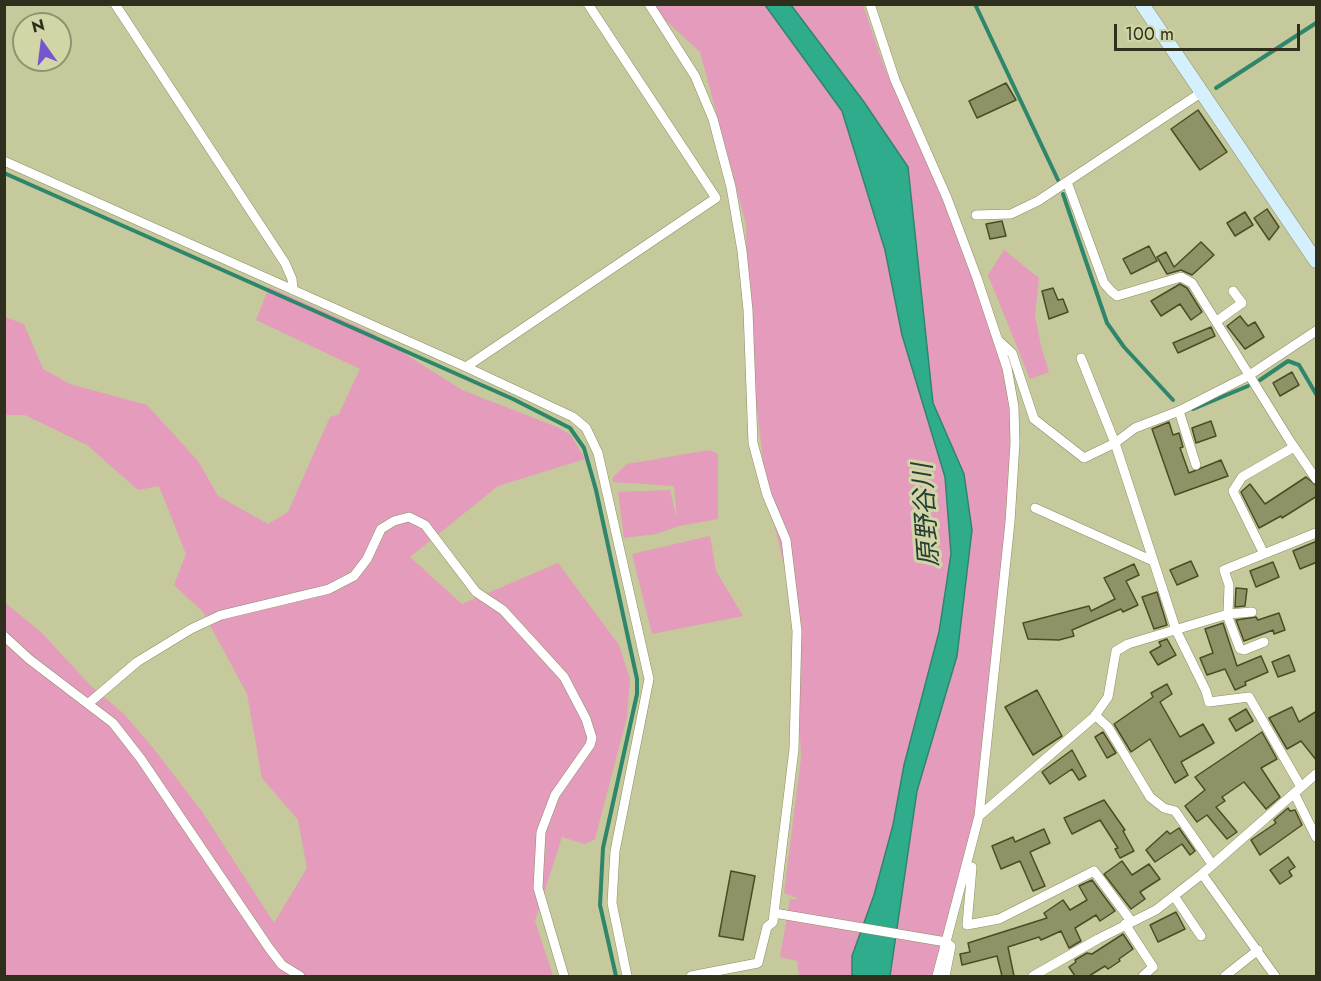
<!DOCTYPE html>
<html>
<head>
<meta charset="utf-8">
<style>
  body { margin:0 }
  #map { position:relative; width:1321px; height:981px; overflow:hidden; background:#c5c99b; font-family:Jost,sans-serif }
  canvas { display:block }
  .frame { position:absolute; inset:0; border:6px solid #2e2f1d; pointer-events:none }
  .north { position:absolute; left:12px; top:12px; width:60px; height:60px; box-sizing:border-box; background:#d2d6a7; border:2px solid #909370; border-radius:50%; rotate:346deg; font-size:16px; font-weight:700; line-height:24px; text-align:center; color:#2e2f1d }
  .north::after { content:''; display:block; margin:auto; width:21px; height:27px; background:#7656d0; clip-path:polygon(50% 0,100% 100%,50% 72%,0 100%) }
  .scale { position:absolute; left:1114px; top:24px; width:186px; height:27px; box-sizing:border-box; border:3px solid #2e2f1d; border-top:0; padding-left:8px; font-size:18px; line-height:21px; white-space:nowrap; color:#2e2f1d; -webkit-text-stroke:4px #d2d6a7; paint-order:stroke }
</style>
</head>
<body>
<div id="map">
<canvas width="1321" height="981"></canvas>
<div class="frame"></div>
<div class="north">N</div>
<div class="scale">100 m</div>
</div>
<script>
const ctx = document.querySelector('canvas').getContext('2d');
ctx.lineJoin = 'round';
function fillPath(path, color) {
  ctx.fillStyle = color;
  ctx.fill(path, 'evenodd');
}
function toPath(rows) {
  const path = new Path2D();
  for (const r of rows) {
    path.moveTo(r[0], r[1]);
    for (let i = 2; i < r.length; i += 2) path.lineTo(r[i], r[i + 1]);
  }
  return path;
}
function trace(path, color, width, dash) {
  ctx.strokeStyle = color;
  ctx.lineWidth = width;
  ctx.lineCap = dash ? 'butt' : 'round';
  ctx.setLineDash(dash || []);
  ctx.stroke(path);
}
function label(font, color, halo, rows, align = 'center') {
  ctx.font = font + ' Jost,"Noto Sans JP",sans-serif';
  ctx.lineWidth = 6;
  ctx.setLineDash([]);
  ctx.textBaseline = 'middle';
  ctx.strokeStyle = halo;
  ctx.fillStyle = color;
  for (const [text, x, y, turn = 0] of rows) {
    ctx.save();
    ctx.translate(x, y);
    ctx.rotate((+turn || 0) * Math.PI / 180);
    ctx.textAlign = isNaN(turn) ? turn : align;
    if (halo) ctx.strokeText(text, 0, 0);
    ctx.fillText(text, 0, 0);
    ctx.restore();
  }
}
fillPath(toPath([
  [649,5,863,5,883,64,943,198,996,332,1012,394,1014,461,979,816,934,976,799,976,797,961,780,957,790,899,799,899,784,893,801,758,795,610,767,495,748,332,746,224,700,52],
  [1004,250,1039,278,1035,315,1041,346,1049,372,1030,379,988,275],
  [269,287,372,333,462,390,557,427,571,435,585,459,498,486,410,557,462,604,558,563,619,645,630,679,627,717,595,839,585,844,562,837,535,921,553,976,5,976,4,602,41,632,91,686,124,714,154,749,203,813,274,923,307,868,298,820,262,778,247,694,203,612,174,585,186,554,159,486,138,490,87,445,25,415,5,415,5,317,24,324,43,369,70,384,147,405,198,461,218,496,268,524,288,512,330,417,339,414,360,369,256,320],
  [710,450,718,454,718,519,679,526,656,534,624,538,618,492,670,490,677,519,674,486,613,482,613,477,627,464],
  [710,536,716,571,743,616,652,634,632,554]
]), '#e59bbb');
const water = toPath([
  [765,5,791,5,864,102,908,167,933,403,964,474,972,530,957,656,917,791,890,976,852,976,852,956,874,895,893,825,904,765,939,632,951,554,945,477,902,335,885,250,842,111,765,5]
]);
fillPath(water, '#2fac8c');
trace(water, '#2f866b', 1.5);
trace(toPath([
  [975,4,1058,180],
  [1216,88,1316,23],
  [4,173,513,399,570,428,584,448,596,490,637,679,637,694,603,848,600,905,616,976],
  [1063,194,1107,323,1124,347,1173,400],
  [1260,380,1288,361,1299,365,1316,394],
  [1193,409,1248,386]
]), '#2f866b', 4);
const building = toPath([
  [1006,83,1016,100,977,118,969,101,1006,83],
  [1198,110,1227,152,1200,170,1171,129,1198,110],
  [1267,209,1279,227,1269,240,1254,218,1267,209],
  [1245,212,1253,225,1235,236,1227,223,1245,212],
  [1002,221,1006,236,990,239,986,224,1002,221],
  [1201,242,1214,255,1192,275,1181,270,1167,274,1157,257,1166,252,1174,267,1201,242],
  [1149,246,1157,261,1131,274,1123,259,1149,246],
  [1180,284,1187,288,1202,312,1191,320,1180,304,1161,316,1151,301,1180,284],
  [1053,288,1058,300,1063,299,1068,312,1049,319,1042,291,1053,288],
  [1240,316,1248,326,1255,322,1264,337,1245,349,1227,326,1240,316],
  [1211,327,1215,336,1178,353,1173,343,1211,327],
  [1292,372,1299,385,1280,396,1273,383,1292,372],
  [1211,421,1216,436,1196,443,1192,428,1211,421],
  [1169,422,1173,435,1179,433,1183,447,1180,448,1189,473,1221,460,1228,476,1175,495,1152,429,1169,422],
  [1306,477,1317,486,1317,496,1282,518,1281,516,1259,528,1241,492,1250,484,1265,504,1306,477],
  [1317,541,1317,562,1300,569,1293,551,1317,541],
  [1191,561,1198,576,1177,585,1170,570,1191,561],
  [1273,562,1279,577,1256,587,1250,571,1273,562],
  [1134,564,1139,575,1126,581,1138,605,1123,612,1121,609,1072,630,1074,636,1059,640,1028,639,1023,623,1089,606,1091,611,1115,599,1104,578,1134,564],
  [1236,588,1247,589,1245,606,1235,607,1236,588],
  [1157,592,1167,625,1154,629,1142,597,1157,592],
  [1279,613,1285,630,1274,634,1273,630,1244,641,1236,620,1256,617,1258,620,1279,613],
  [1223,623,1237,666,1261,656,1268,672,1245,682,1246,685,1235,690,1225,669,1207,675,1200,658,1213,653,1205,629,1223,623],
  [1167,639,1176,655,1158,665,1150,652,1161,646,1159,642,1167,639],
  [1289,655,1295,671,1278,677,1272,662,1289,655],
  [1167,684,1172,694,1160,702,1180,737,1203,724,1214,743,1181,762,1188,775,1175,783,1150,739,1131,752,1114,724,1153,697,1151,693,1167,684],
  [1037,690,1062,736,1033,755,1005,707,1037,690],
  [1292,707,1299,722,1317,711,1317,761,1301,741,1287,749,1269,718,1292,707],
  [1246,709,1253,721,1236,731,1229,719,1246,709],
  [1103,732,1116,753,1107,758,1095,737,1103,732],
  [1262,732,1277,759,1261,768,1280,797,1266,809,1244,782,1222,797,1225,801,1216,807,1237,832,1227,839,1207,815,1197,822,1185,806,1205,790,1195,777,1262,732],
  [1072,750,1086,776,1079,780,1072,769,1050,784,1042,772,1072,750],
  [1104,800,1125,830,1123,831,1134,851,1120,858,1115,849,1118,848,1100,820,1072,834,1064,818,1104,800],
  [1288,808,1290,811,1295,810,1302,825,1260,855,1251,840,1276,823,1274,820,1288,808],
  [1179,828,1195,851,1190,855,1182,844,1155,862,1146,850,1167,831,1170,834,1179,828],
  [1044,829,1050,843,1030,852,1045,886,1033,891,1020,861,1001,869,992,846,1013,837,1015,842,1044,829],
  [1288,857,1295,867,1289,871,1292,876,1280,884,1270,870,1288,857],
  [1122,861,1132,875,1149,864,1160,879,1140,892,1145,899,1131,909,1104,874,1122,861],
  [731,871,755,876,743,940,719,936,731,871],
  [1092,880,1115,911,1100,921,1096,915,1075,928,1081,941,1069,948,1061,931,1041,940,1039,937,1008,947,1014,976,1002,976,997,956,962,965,960,954,970,952,968,943,1047,918,1044,913,1063,900,1070,910,1087,900,1079,886,1092,880],
  [1176,912,1185,929,1158,942,1150,925,1176,912],
  [1123,934,1133,949,1119,959,1120,961,1108,969,1105,966,1089,976,1075,976,1069,967,1076,962,1075,960,1087,953,1092,954,1123,934]
]);
fillPath(building, '#8f9266');
trace(building, '#4a4d23', 1.5);
const street = toPath([
  [115,4,285,263,292,279,293,290],
  [649,4,695,76,713,119,731,187,742,251,748,310,753,443,767,495,786,540,797,631,794,749,773,922,767,927,758,963,691,976],
  [870,4,895,80,947,198,977,278,1007,368,1014,407,1015,443,1010,522,979,816,937,976],
  [4,161,466,367,573,417,586,428,598,453,649,679,615,851,612,903,627,976],
  [1067,182,1104,283,1111,291,1117,296,1181,277,1192,283,1290,441,1316,479],
  [976,215,1011,214,1038,201,1202,92],
  [1217,321,1242,303,1233,291],
  [999,341,1012,353,1034,419,1084,458,1115,443,1135,428,1179,411,1248,376,1316,331],
  [1081,358,1115,443,1176,630,1206,691,1209,702,1249,697,1301,787],
  [466,367,716,198,588,4],
  [1179,411,1196,465],
  [1035,508,1153,561],
  [1264,554,1233,491,1242,477,1294,447],
  [1228,614,1252,612],
  [1227,615,1240,649,1244,650,1264,642],
  [4,636,29,659,113,723,141,759,269,948,282,965,300,976],
  [89,703,137,662,191,629,221,615,329,589,354,576,367,559,381,529,394,521,409,517,425,525,476,592,503,610,564,677,586,719,592,738,590,745,555,795,541,832,538,888,564,976],
  [1095,715,1108,727,1150,797,1164,808,1175,811,1212,864],
  [1294,793,1316,837],
  [979,816,1094,717,1108,697,1116,651,1128,644,1228,614,1229,585,1224,570,1316,533],
  [972,867,967,925,999,919,1094,871,1131,921],
  [1202,874,1275,976],
  [1174,896,1201,936],
  [774,913,946,942,951,946,945,976],
  [1125,924,1153,967,1143,976],
  [1033,976,1098,939,1156,910,1202,874,1316,774],
  [1225,976,1258,950]
]);
const secondary = toPath([
  [1142,4,1316,261]
]);
trace(street, '#8a8e62', 10);
trace(secondary, '#8a8e62', 15);
trace(street, '#fff', 9);
trace(secondary, '#d5f0fd', 14);
label('italic 26px', '#253f37', '#d2d6a7', [
  ["原野谷川",928,515,-94]
]);
</script>
</body>
</html>
